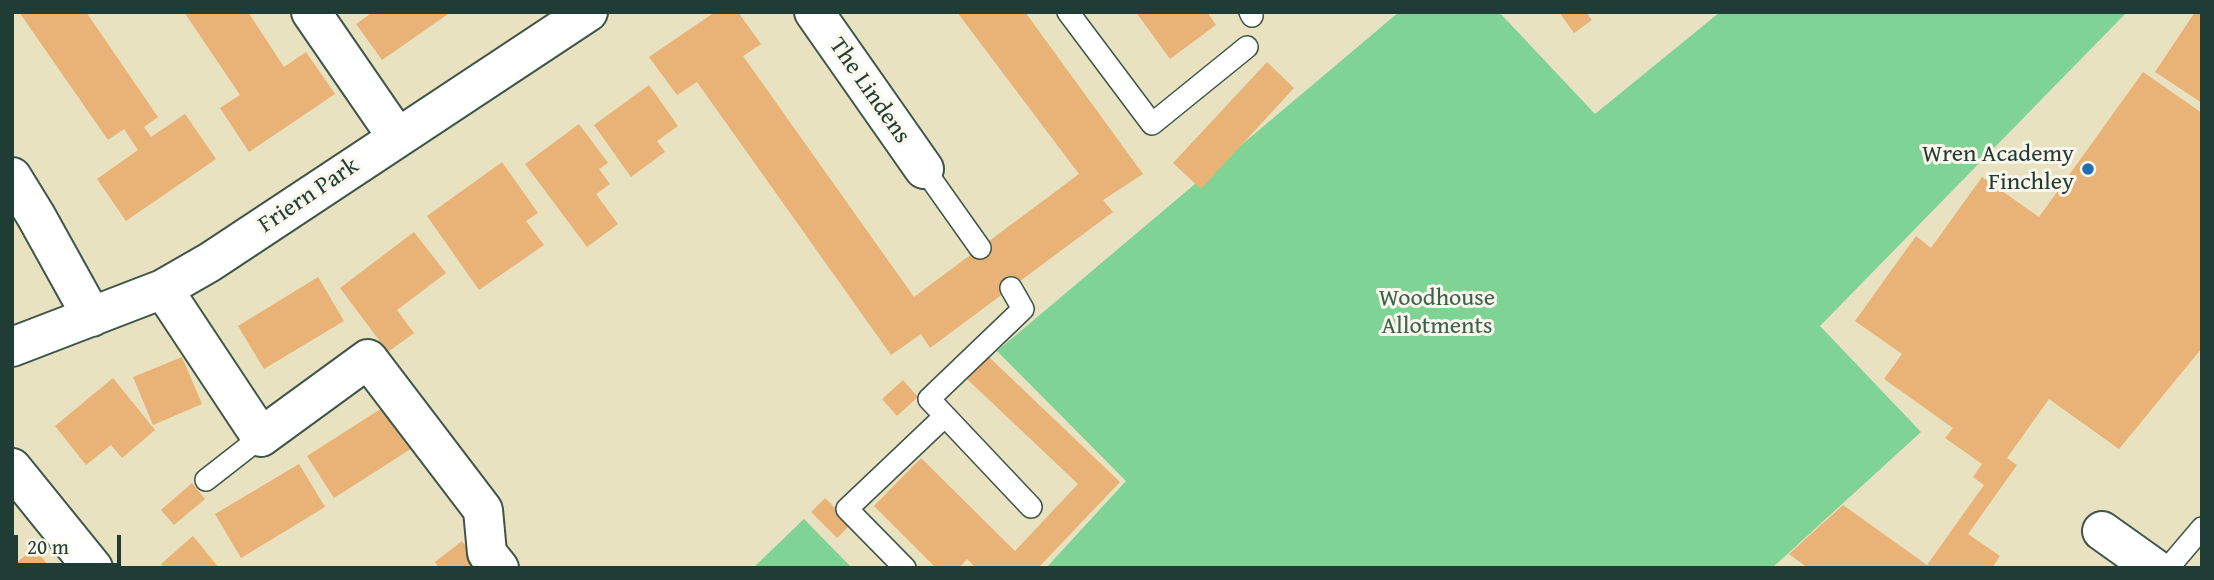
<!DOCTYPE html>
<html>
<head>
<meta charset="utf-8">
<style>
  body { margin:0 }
  #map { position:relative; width:2214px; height:580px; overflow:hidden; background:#e8e2c0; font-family:"Gentium Book Plus",serif }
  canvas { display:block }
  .frame { position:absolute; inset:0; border:14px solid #1f3d34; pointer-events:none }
  .scale { position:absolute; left:14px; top:535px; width:107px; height:32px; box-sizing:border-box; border:4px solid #1f3d34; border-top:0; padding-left:9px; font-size:21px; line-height:24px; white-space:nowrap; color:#1f3d34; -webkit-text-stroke:5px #fbf7ec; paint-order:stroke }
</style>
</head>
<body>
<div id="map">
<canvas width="2214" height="580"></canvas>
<div class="frame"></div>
<div class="scale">20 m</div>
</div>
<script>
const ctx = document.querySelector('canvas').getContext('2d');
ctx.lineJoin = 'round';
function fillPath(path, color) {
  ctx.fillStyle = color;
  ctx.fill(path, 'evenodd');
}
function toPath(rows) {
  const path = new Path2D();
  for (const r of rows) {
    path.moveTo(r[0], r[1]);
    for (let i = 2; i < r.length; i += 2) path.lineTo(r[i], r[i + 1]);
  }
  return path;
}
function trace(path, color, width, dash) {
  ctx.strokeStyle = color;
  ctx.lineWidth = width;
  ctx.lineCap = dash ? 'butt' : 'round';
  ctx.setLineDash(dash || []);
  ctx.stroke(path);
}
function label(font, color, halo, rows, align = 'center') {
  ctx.font = font + ' "Gentium Book Plus",serif';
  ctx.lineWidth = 6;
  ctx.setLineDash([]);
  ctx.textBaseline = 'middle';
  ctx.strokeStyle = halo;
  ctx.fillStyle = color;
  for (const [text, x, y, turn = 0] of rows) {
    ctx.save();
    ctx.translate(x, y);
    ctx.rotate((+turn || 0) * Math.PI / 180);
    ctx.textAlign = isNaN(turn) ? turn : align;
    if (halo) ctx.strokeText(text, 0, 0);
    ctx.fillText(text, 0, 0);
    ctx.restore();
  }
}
fillPath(toPath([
  [1399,12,1499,12,1595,114,1720,12,2127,12,1820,326,1921,432,1772,568,1046,568,1126,481,997,351],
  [804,519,852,568,753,568]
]), '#7fd395');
fillPath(toPath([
  [19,12,86,12,158,117,144,127,151,137,185,114,216,159,126,221,97,179,138,150,124,129,108,140],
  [184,12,248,12,284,67,306,52,335,94,249,152,220,108,240,95],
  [373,12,451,12,382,60,356,24],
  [715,12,738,12,761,44,743,56,914,297,1079,174,957,12,1025,12,1143,174,1103,200,1113,212,930,348,921,334,891,355,697,82,677,95,649,57],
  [1136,12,1207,12,1216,25,1170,59],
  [1559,12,1586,12,1592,20,1574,33],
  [2195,12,2202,12,2202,103,2155,72],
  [1267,62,1294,88,1201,189,1173,163],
  [2143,72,2202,113,2202,348,2119,449,2049,399,2007,458,2017,465,1968,534,2000,556,1992,568,1808,568,1789,554,1843,505,1927,565,1984,485,1973,477,1982,464,1945,438,1953,428,1884,379,1902,354,1855,321,1916,236,1931,248,1982,177,2039,217],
  [649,85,678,126,657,141,665,152,631,177,594,125],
  [579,124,608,163,599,169,610,184,596,194,618,224,587,247,525,164],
  [502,162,538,213,526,221,544,245,479,290,427,216],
  [414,232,446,273,397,310,414,333,388,352,340,288],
  [318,277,344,321,264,369,238,326],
  [182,357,202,404,153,425,133,377],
  [989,357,1120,482,1038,568,976,568,967,559,959,568,936,568,874,506,921,458,1015,551,1078,484,967,379],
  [113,378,155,430,122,458,111,445,86,465,55,426],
  [903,380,918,397,897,416,882,399],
  [390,403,417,445,334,498,307,456],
  [299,464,325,507,241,558,215,514],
  [192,483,205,499,174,525,161,510],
  [825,498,851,524,837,538,811,512],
  [193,536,219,568,164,568,161,564],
  [462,541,482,568,439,568,435,562],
  [35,548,50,568,12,568,12,566]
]), '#e9b276');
const lane = toPath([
  [1068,12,1152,124,1247,47],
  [1250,12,1252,16],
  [924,169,980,248],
  [1011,288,1023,309,929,399,1031,507],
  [206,480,261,437],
  [905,568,847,509,945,416],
  [2168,568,2202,528]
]);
const street = toPath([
  [311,12,397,137],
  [814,12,924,169],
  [12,177,36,216,92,317],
  [163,289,261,437,368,359,483,510,487,553,499,568],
  [12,347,163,289,210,262,588,12],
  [12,468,93,568],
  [2102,531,2154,568]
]);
trace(lane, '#3d5649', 24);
trace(street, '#3d5649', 42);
trace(lane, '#fff', 21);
trace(street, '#fff', 38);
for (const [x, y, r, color] of [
  [2088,169,7,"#1f6fb2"]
]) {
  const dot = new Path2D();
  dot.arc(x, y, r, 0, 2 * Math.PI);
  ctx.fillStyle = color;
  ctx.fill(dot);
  trace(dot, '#fbf7ec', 2.5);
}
label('24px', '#1f3d34', '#fbf7ec', [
  ["The Lindens",869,91,55],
  ["Friern Park",309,196,-34]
]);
label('24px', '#1f3d34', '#fbf7ec', [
  ["Wren Academy",2074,155],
  ["Finchley",2074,183]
], 'right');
label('24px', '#37624c', '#fbf7ec', [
  ["Woodhouse",1437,299],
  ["Allotments",1437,327]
]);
</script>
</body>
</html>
